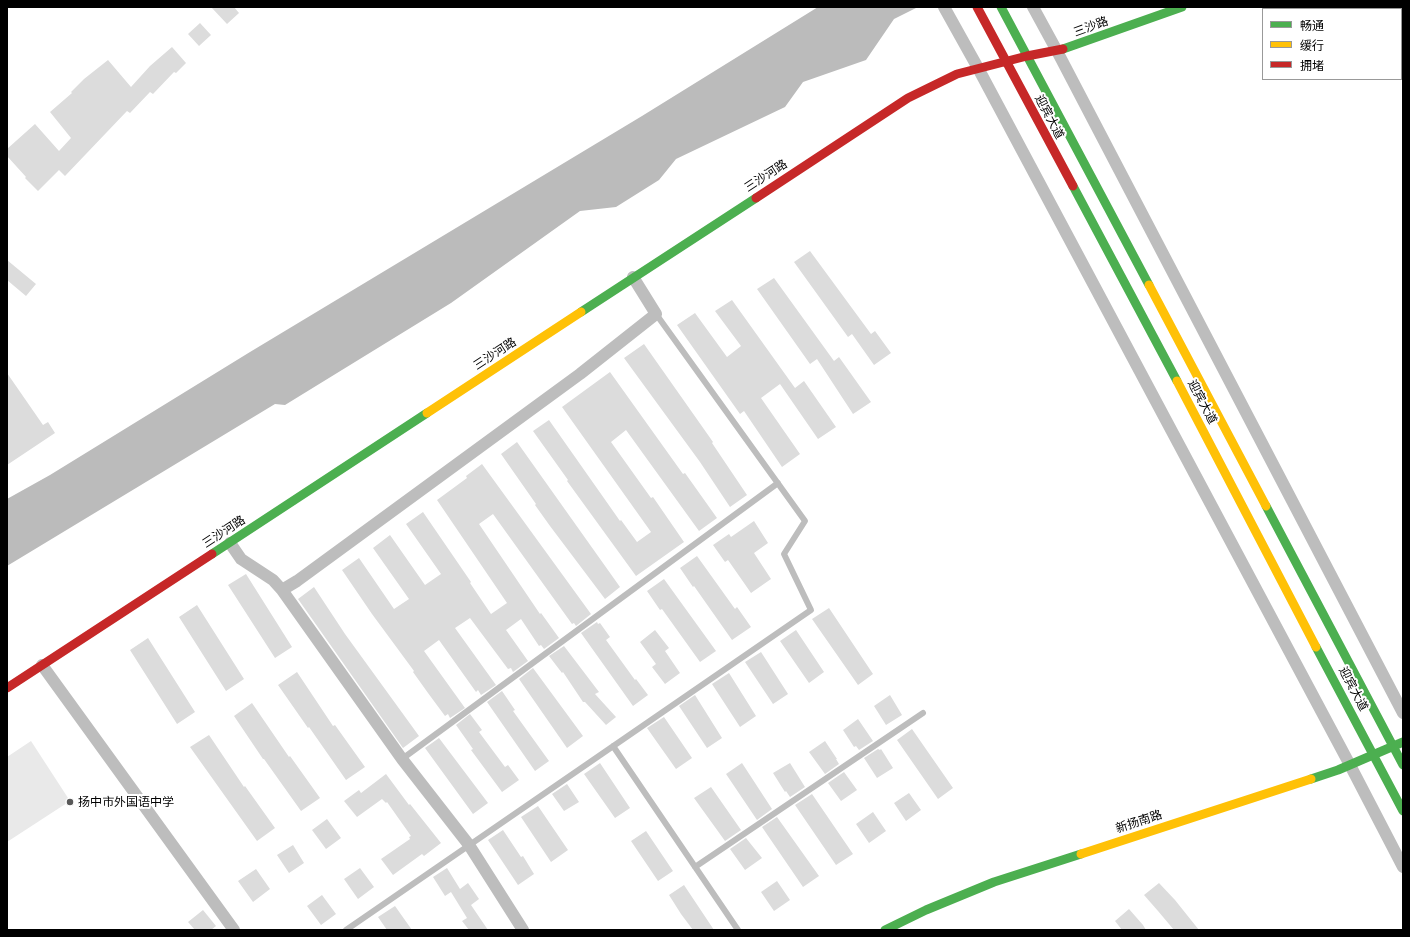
<!DOCTYPE html>
<html>
<head>
<meta charset="utf-8">
<style>
  body { margin:0 }
  #map { position:relative; width:1410px; height:937px; overflow:hidden; background:#fff; font-family:Figtree,"Noto Sans SC",sans-serif }
  canvas { display:block }
  .frame { position:absolute; inset:0; border:8px solid #000; pointer-events:none }
  .legend { position:absolute; left:1262px; top:8px; width:140px; height:72px; box-sizing:border-box; background:#fff; border:1px solid #999; margin:0; padding:5px 7px; list-style:none; font-size:12px; color:#000 }
  .legend li { display:flex; align-items:center; gap:8px; height:20px }
  .legend b { width:20px; border:1px solid #999 }
</style>
</head>
<body>
<div id="map">
<canvas width="1410" height="937"></canvas>
<div class="frame"></div>
<ul class="legend">
<li><b style="height:5px;background:#4caf50"></b>畅通</li>
<li><b style="height:5px;background:#ffc107"></b>缓行</li>
<li><b style="height:5px;background:#c62828"></b>拥堵</li>
</ul>
</div>
<script>
const ctx = document.querySelector('canvas').getContext('2d');
ctx.lineJoin = 'round';
function fillPath(path, color) {
  ctx.fillStyle = color;
  ctx.fill(path, 'evenodd');
}
function toPath(rows) {
  const path = new Path2D();
  for (const r of rows) {
    path.moveTo(r[0], r[1]);
    for (let i = 2; i < r.length; i += 2) path.lineTo(r[i], r[i + 1]);
  }
  return path;
}
function trace(path, color, width, dash) {
  ctx.strokeStyle = color;
  ctx.lineWidth = width;
  ctx.lineCap = dash ? 'butt' : 'round';
  ctx.setLineDash(dash || []);
  ctx.stroke(path);
}
function label(font, color, halo, rows, align = 'center') {
  ctx.font = font + ' Figtree,"Noto Sans SC",sans-serif';
  ctx.lineWidth = 4;
  ctx.setLineDash([]);
  ctx.textBaseline = 'middle';
  ctx.strokeStyle = halo;
  ctx.fillStyle = color;
  for (const [text, x, y, turn = 0] of rows) {
    ctx.save();
    ctx.translate(x, y);
    ctx.rotate((+turn || 0) * Math.PI / 180);
    ctx.textAlign = isNaN(turn) ? turn : align;
    if (halo) ctx.strokeText(text, 0, 0);
    ctx.fillText(text, 0, 0);
    ctx.restore();
  }
}
fillPath(toPath([
  [31,741,70,801,7,842,7,757]
]), '#e9e9e9');
fillPath(toPath([
  [818,7,918,7,894,19,866,60,803,82,785,107,676,159,659,180,616,207,580,211,451,303,285,405,275,404,7,566,7,499,50,475,250,352,642,116]
]), '#bbb');
fillPath(toPath([
  [211,7,234,7,239,13,227,24],
  [200,23,211,35,199,46,188,34],
  [172,47,186,63,176,73,174,72,153,94,150,92,130,113,127,111,65,176,59,170,38,191,25,178,26,177,7,156,7,149,35,124,59,151,71,138,50,112,72,93,71,92,84,79,108,60,131,87,150,66],
  [810,251,871,334,875,331,891,353,874,365,852,334,848,337,794,262],
  [7,260,36,284,26,296,7,280],
  [774,278,834,361,839,357,871,402,853,414,817,359,810,364,757,289],
  [732,300,795,388,804,381,836,427,818,439,780,384,761,398,800,454,782,467,744,411,740,414,677,325,695,313,727,357,741,346,715,311],
  [644,344,713,442,712,443,747,495,730,507,700,462,624,358],
  [610,372,683,474,685,473,717,518,699,531,626,430,611,442,651,498,653,497,684,542,636,576,567,481,568,480,533,431,549,420,620,521,621,520,637,542,651,532,562,407],
  [7,373,43,425,48,422,55,433,7,465],
  [517,442,620,587,605,599,550,526,535,505,536,504,501,454],
  [482,464,591,614,576,626,574,623,572,624,493,514,479,524,540,614,541,613,559,638,544,649,541,645,539,646,521,619,506,630,528,661,513,672,511,668,508,669,470,618,455,628,496,685,481,695,478,690,476,692,439,640,424,651,465,708,450,718,448,714,445,716,428,693,413,672,414,671,372,614,342,570,359,558,394,609,409,599,373,548,390,535,425,585,441,574,406,524,423,512,471,582,470,583,491,614,507,603,437,500,467,478,466,476],
  [754,521,768,543,754,553,771,579,751,593,728,560,725,562,713,545,729,534,731,537],
  [697,556,735,609,737,607,751,627,732,640,694,586,693,587,680,568],
  [246,574,292,647,275,658,228,585],
  [664,579,716,651,700,662,662,609,660,610,647,591],
  [314,587,345,634,419,736,403,748,298,599],
  [197,605,244,679,226,691,179,617],
  [829,608,873,674,858,685,812,619],
  [597,622,598,624,600,623,610,637,606,640,635,680,636,679,648,695,633,706,581,633],
  [655,630,669,648,665,651,680,673,665,684,652,667,656,664,640,642],
  [796,630,824,672,809,683,780,641],
  [148,638,195,712,177,724,130,650],
  [564,646,599,692,595,694,616,717,606,725,585,702,583,702,563,672,562,673,549,656],
  [761,652,788,694,773,704,745,662],
  [533,668,583,736,567,748,519,679],
  [297,672,333,726,335,725,365,767,346,780,309,727,308,728,278,685],
  [729,673,756,716,740,727,712,684],
  [502,691,515,710,513,711,549,761,535,771,487,702],
  [695,695,722,738,707,748,679,706],
  [890,695,902,715,886,725,874,706],
  [252,703,289,757,290,756,320,798,301,811,264,759,263,759,234,716],
  [470,714,482,730,479,732,505,767,508,765,519,780,502,792,471,750,473,749,456,725],
  [664,717,692,758,676,769,647,728],
  [858,719,873,741,859,750,856,746,854,747,843,730],
  [912,729,953,788,938,799,897,740],
  [209,735,244,787,245,786,275,828,257,841,190,747],
  [439,738,488,803,473,814,425,748],
  [825,741,837,759,836,759,839,764,825,774,809,752],
  [878,749,880,750,881,749,893,768,877,778,864,758],
  [600,763,630,808,615,818,584,774],
  [742,763,772,809,757,820,726,774],
  [790,763,805,787,790,797,786,791,785,792,773,773],
  [844,772,857,790,841,801,828,783],
  [386,774,409,805,410,804,441,843,424,856,422,854,393,875,381,859,410,839,409,837,411,836,387,802,386,803,382,799,357,817,344,801,359,790,361,793],
  [567,784,579,802,564,811,552,794],
  [711,787,741,830,725,841,694,798],
  [909,793,921,810,906,821,894,803],
  [812,794,853,854,836,865,795,805],
  [538,806,568,850,551,862,521,817],
  [873,812,886,831,869,843,856,824],
  [777,817,819,876,803,887,762,827],
  [327,819,341,838,326,849,312,830],
  [503,830,521,857,523,856,534,874,518,885,488,840],
  [646,831,673,871,658,881,631,841],
  [746,838,762,858,745,870,730,849],
  [293,845,304,863,289,873,277,855],
  [360,868,374,887,358,899,344,879],
  [447,868,460,889,468,883,479,899,471,905,488,930,469,930,462,921,467,918,451,892,445,896,433,877],
  [256,869,270,889,253,902,238,881],
  [777,881,790,900,774,911,761,892],
  [1159,883,1175,900,1199,930,1174,930,1158,911,1144,895],
  [684,885,714,930,693,930,681,914,669,895],
  [322,895,336,914,321,925,307,906],
  [395,906,412,930,387,930,378,917],
  [1129,909,1143,925,1146,930,1122,930,1115,921],
  [203,910,216,926,211,930,195,930,188,922]
]), '#dcdcdc');
trace(toPath([
  [613,746,738,930],
  [402,759,778,483],
  [695,867,923,713],
  [346,930,811,610,784,554,805,521,656,314]
]), '#bdbdbd', 6);
trace(toPath([
  [944,7,978,68,1350,765,1403,867],
  [1033,7,1057,51,1403,713],
  [230,543,241,559,273,580,282,590,402,759,469,845,523,930],
  [282,590,297,581,580,374,656,314,633,277],
  [42,665,234,930]
]), '#bdbdbd', 12);
trace(toPath([
  [1001,7,1149,285],
  [1063,49,1182,7],
  [1073,186,1177,381],
  [581,312,756,198],
  [1266,506,1403,765],
  [212,554,427,413],
  [1316,647,1403,811],
  [1311,779,1338,770,1403,742],
  [885,930,926,910,994,882,1081,854]
]), '#4caf50', 9);
trace(toPath([
  [1149,285,1266,506],
  [1177,381,1316,647],
  [427,413,581,312],
  [1081,854,1311,779]
]), '#ffc107', 9);
trace(toPath([
  [977,7,1073,186],
  [756,198,908,98,957,74,1027,56,1063,49],
  [7,688,212,554]
]), '#c62828', 9);
for (const [x, y, r, color] of [
  [70,802,4,"#595959"]
]) {
  const dot = new Path2D();
  dot.arc(x, y, r, 0, 2 * Math.PI);
  ctx.fillStyle = color;
  ctx.fill(dot);
  trace(dot, '#fff', 1.5);
}
label('12px', '#000', '#fff', [
  ["三沙路",1091,27,-20],
  ["迎宾大道",1049,117,62],
  ["三沙河路",766,176,-33],
  ["三沙河路",495,354,-33],
  ["迎宾大道",1202,402,62],
  ["三沙河路",224,532,-33],
  ["迎宾大道",1353,689,62],
  ["新扬南路",1139,822,-18]
]);
label('12px', '#000', '#fff', [
  ["扬中市外国语中学",78,802]
], 'left');
</script>
</body>
</html>
